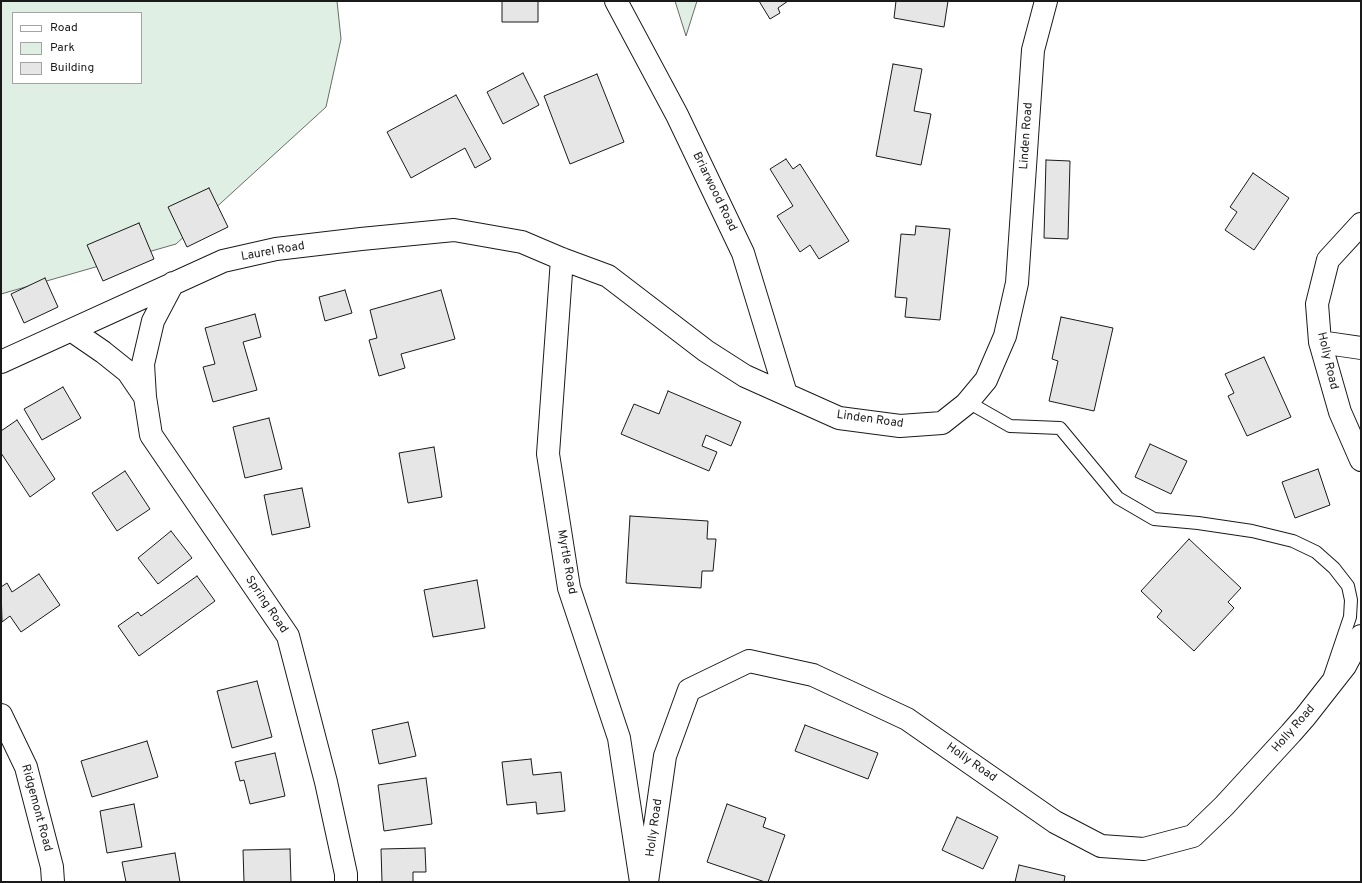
<!DOCTYPE html>
<html>
<head>
<meta charset="utf-8">
<style>
  body { margin:0 }
  #map { position:relative; width:1362px; height:883px; overflow:hidden; background:#fff; font-family:Overpass,sans-serif }
  canvas { display:block }
  .frame { position:absolute; inset:0; border:2px solid #1a1a1a; pointer-events:none }
  .legend { position:absolute; left:12px; top:12px; width:130px; height:72px; box-sizing:border-box; background:#fff; border:1px solid #a3a3a3; margin:0; padding:5px 7px; list-style:none; font-size:12px; color:#1a1a1a }
  .legend li { display:flex; align-items:center; gap:8px; height:20px }
  .legend b { width:20px; border:1px solid #a3a3a3 }
</style>
</head>
<body>
<div id="map">
<canvas width="1362" height="883"></canvas>
<div class="frame"></div>
<ul class="legend">
<li><b style="height:5px;background:#fff"></b>Road</li>
<li><b style="height:11px;background:#e0efe3"></b>Park</li>
<li><b style="height:11px;background:#e6e6e6"></b>Building</li>
</ul>
</div>
<script>
const ctx = document.querySelector('canvas').getContext('2d');
ctx.lineJoin = 'round';
function fillPath(path, color) {
  ctx.fillStyle = color;
  ctx.fill(path, 'evenodd');
}
function toPath(rows) {
  const path = new Path2D();
  for (const r of rows) {
    path.moveTo(r[0], r[1]);
    for (let i = 2; i < r.length; i += 2) path.lineTo(r[i], r[i + 1]);
  }
  return path;
}
function trace(path, color, width, dash) {
  ctx.strokeStyle = color;
  ctx.lineWidth = width;
  ctx.lineCap = dash ? 'butt' : 'round';
  ctx.setLineDash(dash || []);
  ctx.stroke(path);
}
function label(font, color, halo, rows, align = 'center') {
  ctx.font = font + ' Overpass,sans-serif';
  ctx.lineWidth = 3;
  ctx.setLineDash([]);
  ctx.textBaseline = 'middle';
  ctx.strokeStyle = halo;
  ctx.fillStyle = color;
  for (const [text, x, y, turn = 0] of rows) {
    ctx.save();
    ctx.translate(x, y);
    ctx.rotate((+turn || 0) * Math.PI / 180);
    ctx.textAlign = isNaN(turn) ? turn : align;
    if (halo) ctx.strokeText(text, 0, 0);
    ctx.fillText(text, 0, 0);
    ctx.restore();
  }
}
const green = toPath([
  [1,1,337,1,341,39,326,107,176,244,1,294,1,1],
  [13,13,141,13,141,83,13,83,13,13],
  [675,1,697,1,686,36,675,1]
]);
fillPath(green, '#e0efe3');
trace(green, '#6a6a6a', 1);
const building = toPath([
  [502,1,538,1,538,22,502,22,502,1],
  [759,1,788,1,778,8,780,13,770,19,759,1],
  [896,1,948,1,944,27,894,18,896,1],
  [893,64,922,69,914,111,931,114,921,165,876,156,893,64],
  [523,73,539,105,503,124,487,92,523,73],
  [597,74,624,142,570,164,544,96,597,74],
  [456,95,491,159,475,168,465,148,411,178,387,132,456,95],
  [786,159,793,169,800,164,849,241,819,259,810,245,800,252,777,216,793,206,770,169,786,159],
  [1046,160,1070,161,1068,239,1044,238,1046,160],
  [1253,173,1289,198,1254,250,1225,230,1237,212,1230,207,1253,173],
  [209,188,228,227,187,247,168,207,209,188],
  [139,223,154,259,103,281,87,245,139,223],
  [916,226,950,229,940,320,905,317,907,298,895,297,901,234,915,235,916,226],
  [45,278,58,307,24,323,11,294,45,278],
  [345,290,352,313,325,321,319,297,345,290],
  [441,290,455,339,401,354,405,368,379,376,369,340,377,338,370,310,441,290],
  [255,314,261,337,243,342,257,390,213,402,203,367,215,364,205,328,255,314],
  [1061,317,1113,328,1094,411,1049,401,1058,361,1052,359,1061,317],
  [1264,357,1291,417,1247,436,1228,396,1234,393,1225,374,1264,357],
  [63,387,81,418,42,440,24,409,63,387],
  [668,391,741,422,731,446,706,435,702,446,717,452,709,471,621,434,634,404,659,414,668,391],
  [269,418,282,469,245,478,233,427,269,418],
  [17,420,55,479,30,497,1,453,1,431,17,420],
  [1150,444,1187,461,1171,494,1135,477,1150,444],
  [434,447,442,497,408,503,399,453,434,447],
  [1318,469,1330,505,1295,518,1282,482,1318,469],
  [125,471,150,509,117,531,92,493,125,471],
  [302,488,310,527,272,535,264,495,302,488],
  [630,516,708,521,707,539,716,539,713,571,702,571,701,588,626,583,630,516],
  [171,531,192,558,158,584,138,558,171,531],
  [1189,539,1241,588,1228,602,1234,608,1194,651,1157,617,1162,611,1141,591,1189,539],
  [39,574,60,605,21,632,10,616,2,622,1,587,7,583,12,592,39,574],
  [197,576,215,601,139,656,118,626,138,612,141,616,197,576],
  [477,580,485,628,433,637,424,590,477,580],
  [257,681,272,737,232,748,217,691,257,681],
  [408,722,416,756,379,764,372,730,408,722],
  [805,725,878,753,868,779,795,751,805,725],
  [147,741,158,777,92,797,81,761,147,741],
  [275,753,285,796,250,804,244,780,240,781,235,762,275,753],
  [531,759,533,775,561,772,565,811,537,814,536,802,507,805,502,762,531,759],
  [426,778,432,824,384,831,378,785,426,778],
  [134,804,142,847,107,853,100,811,134,804],
  [727,804,766,818,763,827,785,835,768,882,765,882,707,862,727,804],
  [957,817,998,837,983,869,942,850,957,817],
  [425,848,426,872,413,872,413,882,382,882,381,849,425,848],
  [290,849,291,882,244,882,243,850,290,849],
  [175,853,180,882,126,882,122,862,175,853],
  [1019,865,1065,876,1064,882,1015,882,1019,865]
]);
fillPath(building, '#e6e6e6');
trace(building, '#1a1a1a', 1);
const lane = toPath([
  [968,402,1010,426,1060,428,1118,498,1154,519,1198,523,1252,531,1293,541,1316,552,1334,568,1348,586,1351,600,1350,617,1330,676]
]);
const street = toPath([
  [616,1,677,115,743,253,786,394],
  [1361,224,1328,260,1317,304,1320,342,1340,412,1361,460],
  [562,259,548,454,569,588,619,738,641,882],
  [173,283,153,321,143,364,145,397,151,435,288,636,326,782,346,874,346,882],
  [71,330,103,352,128,372,145,397],
  [1320,342,1361,348],
  [1,362,223,261,276,249,361,239,454,230,522,242,562,259,608,276,706,351,745,376,839,418,900,426,942,423,966,404,986,380,1005,336,1017,283,1033,50,1046,1],
  [1,715,26,767,52,867,53,882],
  [647,882,665,756,689,690,749,661,813,675,907,719,1055,822,1101,846,1144,849,1193,836,1224,806,1291,733,1305,717,1345,666,1361,636]
]);
trace(lane, '#1a1a1a', 14);
trace(street, '#1a1a1a', 24);
trace(lane, '#fff', 12);
trace(street, '#fff', 22);
label('12px', '#1a1a1a', '#fff', [
  ["Linden Road",1027,136,-86],
  ["Briarwood Road",714,192,64],
  ["Laurel Road",273,252,-10],
  ["Holly Road",1327,361,77],
  ["Linden Road",870,420,8],
  ["Myrtle Road",566,562,80],
  ["Spring Road",266,605,56],
  ["Holly Road",1294,729,-49],
  ["Holly Road",971,763,35],
  ["Ridgemont Road",36,808,75],
  ["Holly Road",655,828,-82]
]);
</script>
</body>
</html>
